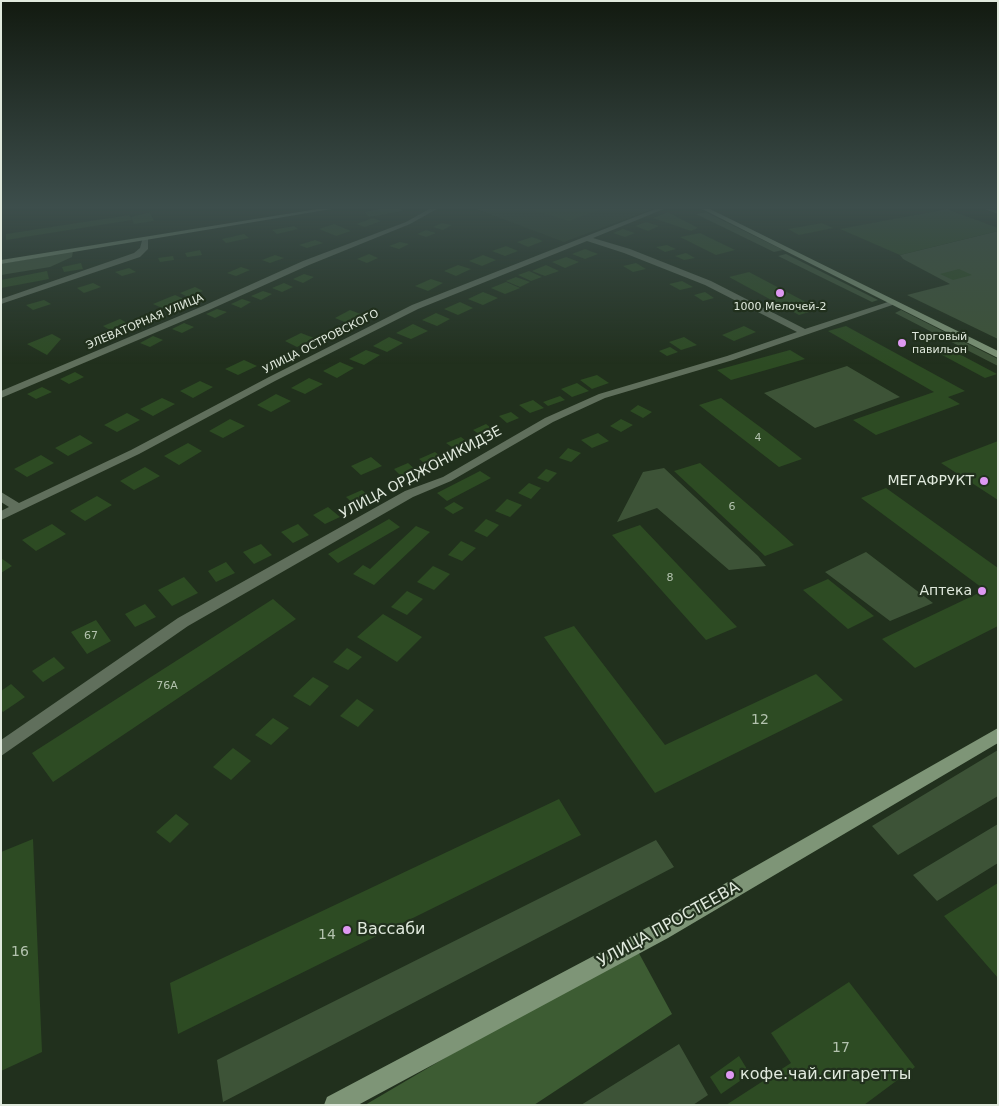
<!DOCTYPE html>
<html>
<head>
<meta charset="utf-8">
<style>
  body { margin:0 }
  #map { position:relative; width:999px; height:1106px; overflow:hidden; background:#21301d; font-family:"DejaVu Sans",sans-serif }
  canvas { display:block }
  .frame { position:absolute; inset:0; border:2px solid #e0e9dd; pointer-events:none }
</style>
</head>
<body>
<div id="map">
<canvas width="999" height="1106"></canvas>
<div class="frame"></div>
</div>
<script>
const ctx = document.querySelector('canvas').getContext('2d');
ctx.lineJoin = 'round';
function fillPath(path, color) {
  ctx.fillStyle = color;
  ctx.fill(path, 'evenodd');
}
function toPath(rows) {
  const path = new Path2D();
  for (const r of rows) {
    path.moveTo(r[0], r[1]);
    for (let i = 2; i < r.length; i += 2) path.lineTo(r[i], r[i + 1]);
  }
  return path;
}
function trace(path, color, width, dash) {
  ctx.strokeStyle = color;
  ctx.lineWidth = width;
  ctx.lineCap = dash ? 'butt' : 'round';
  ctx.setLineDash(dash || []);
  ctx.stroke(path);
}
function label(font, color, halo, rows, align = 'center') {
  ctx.font = font + ' "DejaVu Sans",sans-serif';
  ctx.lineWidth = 4.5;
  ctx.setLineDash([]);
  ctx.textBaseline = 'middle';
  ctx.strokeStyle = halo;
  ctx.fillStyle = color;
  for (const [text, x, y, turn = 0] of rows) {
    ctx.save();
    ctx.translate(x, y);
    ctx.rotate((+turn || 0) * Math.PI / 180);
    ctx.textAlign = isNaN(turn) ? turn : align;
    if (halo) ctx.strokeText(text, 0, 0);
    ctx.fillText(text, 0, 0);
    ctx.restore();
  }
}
fillPath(toPath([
  [476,209,653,209,564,242]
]), '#283b22');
fillPath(toPath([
  [706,212,783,250,774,252,696,214],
  [998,231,998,339,907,295,950,284,903,259,900,255],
  [73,251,72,257,50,267,1,275,1,264],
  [786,254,878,300,872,302,778,256],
  [901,310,998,359,998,366,895,313],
  [847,366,900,397,815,428,764,393],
  [664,468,758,556,766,566,729,570,657,508,617,522,643,472],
  [866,552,933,603,890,621,825,572],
  [998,750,998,796,898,855,872,826],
  [998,824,998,863,937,901,913,875],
  [656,840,674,867,223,1102,217,1060],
  [679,1044,708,1095,693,1105,581,1105]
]), '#3d5337');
fillPath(toPath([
  [635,946,672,1014,534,1105,365,1105]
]), '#3d5c33');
fillPath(toPath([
  [379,209,401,209,404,211,369,217,364,212],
  [530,209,601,209,569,221],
  [947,209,998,228,998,231,900,255,840,229],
  [150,212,154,221,134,224,131,217],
  [668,212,698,228,691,231,653,218],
  [129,215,132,220,6,240,6,234],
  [373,218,381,221,365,227,356,224],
  [646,222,659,226,648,231,635,226],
  [442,223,452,225,443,230,433,227],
  [822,223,833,228,799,235,788,229],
  [334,224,351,231,336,236,319,229],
  [294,226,298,229,277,234,272,230],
  [623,229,635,233,625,237,613,233],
  [426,230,436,233,426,237,417,234],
  [700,233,735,250,716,255,680,237],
  [244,234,249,238,226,243,222,239],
  [532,237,543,241,528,247,517,242],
  [315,240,323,243,307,248,299,245],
  [400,242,409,244,399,249,389,246],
  [667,245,676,249,665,252,656,247],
  [506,246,518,251,505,256,492,251],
  [585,249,598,254,585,259,572,254],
  [200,250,202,255,187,257,185,253],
  [686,253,695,258,684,260,675,256],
  [369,254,378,258,367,263,357,259],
  [275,255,284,258,270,263,262,260],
  [483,255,496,260,482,266,469,261],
  [173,256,174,260,160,262,158,258],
  [566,257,579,262,565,268,552,262],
  [81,263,83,269,64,272,62,267],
  [636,263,646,269,633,272,623,266],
  [458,265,471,269,456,276,444,271],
  [546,265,559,271,545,276,532,271],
  [241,267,250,270,236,276,227,273],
  [129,268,136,272,122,276,115,272],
  [959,269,972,275,953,280,940,274],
  [47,271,49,279,1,288,1,280],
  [529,271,542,277,531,281,518,275],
  [749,272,819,309,799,315,729,277],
  [304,274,314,277,303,283,293,279],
  [516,277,530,282,520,287,506,281],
  [431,279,443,283,428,291,415,286],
  [682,281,693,287,680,290,669,284],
  [506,282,520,288,505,294,491,288],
  [93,283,101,287,84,293,77,288],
  [284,283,293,287,282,292,272,288],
  [195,287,203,291,188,297,180,293],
  [263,291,272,294,261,300,251,296],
  [483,292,498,298,483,305,468,299],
  [705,292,714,298,703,301,694,295],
  [175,295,184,299,162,308,153,304],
  [242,299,251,302,241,308,231,304],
  [44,300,51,304,33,310,26,305],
  [460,302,473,308,458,315,444,309],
  [217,309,227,312,215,318,206,314],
  [350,310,363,315,347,323,335,318],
  [436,313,450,319,437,326,422,320],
  [120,319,127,323,110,330,103,326],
  [184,323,194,327,182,333,172,329],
  [413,324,428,331,411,339,396,333],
  [744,326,756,332,734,341,722,335],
  [846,326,965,391,948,397,960,404,876,435,853,420,934,392,828,331],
  [301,333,314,338,297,347,285,341],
  [52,334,61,339,47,355,27,344],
  [153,336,163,340,150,347,140,343],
  [389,337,403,343,387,352,373,346],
  [684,337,697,345,681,350,669,342],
  [670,347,678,352,667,356,659,351],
  [946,347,997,374,985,378,933,350],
  [366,350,380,355,364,365,349,359],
  [790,350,805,359,731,380,717,370],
  [244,360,257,366,238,375,225,369],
  [340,362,354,368,337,378,323,371],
  [75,372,84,377,69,384,60,379],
  [597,375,609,383,592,389,580,380],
  [309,378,323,384,305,394,291,388],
  [200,381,213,387,193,398,180,391],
  [577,383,589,391,572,397,561,389],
  [42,387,52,392,36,399,27,394],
  [276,394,291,401,271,412,257,405],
  [560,396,565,400,548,406,543,402],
  [162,398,175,404,153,416,140,409],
  [721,398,767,432,802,459,779,467,699,405],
  [533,400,544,408,530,413,519,405],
  [638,405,652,412,643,418,630,411],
  [511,412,519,418,507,423,499,416],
  [127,413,140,420,117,432,104,425],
  [230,419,245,426,223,438,209,431],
  [621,419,633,425,621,432,610,426],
  [486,424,495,431,482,436,473,430],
  [598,433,609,441,592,448,581,440],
  [80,435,93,443,68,456,55,448],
  [461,437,470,444,456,450,446,443],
  [998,441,998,500,941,463],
  [188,443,202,451,179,465,164,456],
  [568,448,581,453,571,462,559,458],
  [435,452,444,459,428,466,419,459],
  [41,455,54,463,27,477,14,469],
  [371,457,382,466,361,475,351,466],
  [408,463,418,472,403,478,394,469],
  [700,463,775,528,794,545,765,556,674,471],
  [145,467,160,476,134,490,120,481],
  [546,469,557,473,548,482,537,478],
  [480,471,491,478,447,501,437,493],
  [529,483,541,488,531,499,518,493],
  [886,488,998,568,998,626,915,668,882,639,985,590,861,498],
  [362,490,373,499,357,507,346,497],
  [97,496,112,505,85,521,70,511],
  [507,499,522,505,510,517,495,511],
  [454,502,464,508,453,514,444,508],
  [328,507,340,517,325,524,313,515],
  [389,519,400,527,338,563,328,554],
  [486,519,499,525,487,537,474,531],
  [52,524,66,534,36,551,22,540],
  [298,524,309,535,293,543,281,532],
  [640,525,715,604,737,627,706,640,612,535],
  [416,526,430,532,374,585,353,574,363,565,370,569],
  [461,541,476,548,462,561,448,555],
  [261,544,272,555,254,564,243,552],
  [1,558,12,566,1,573],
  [226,562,235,573,216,582,208,571],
  [433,566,450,574,434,590,417,582],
  [184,577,198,593,172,606,158,590],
  [828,579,874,616,848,629,803,590],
  [407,591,423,599,407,615,391,607],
  [273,599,296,619,53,782,32,753],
  [145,604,156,617,135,627,125,614],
  [383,614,422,637,397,662,357,637],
  [96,620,111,641,87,654,71,632],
  [574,626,665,745,816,674,843,700,655,793,544,637],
  [347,648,362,657,348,670,333,662],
  [54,657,65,668,43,682,32,671],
  [313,677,329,686,310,706,293,696],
  [11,684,25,697,3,712,1,710,1,691],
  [357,699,374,710,358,727,340,716],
  [273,718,289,728,271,745,255,735],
  [233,748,251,761,231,780,213,767],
  [559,799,581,835,178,1034,170,983],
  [176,814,189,824,170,843,156,832],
  [33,839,42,1052,1,1071,1,852],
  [998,883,998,978,944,916],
  [849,982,915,1067,864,1105,726,1105,791,1063,771,1033],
  [739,1056,750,1074,721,1094,710,1077]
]), '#2d4b23');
fillPath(toPath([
  [429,209,437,209,410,224,309,265,209,310,1,398,1,391,203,306,303,261,406,222,429,209],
  [655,209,664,209,593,238,630,249,711,281,805,329,891,301,898,303,733,360,605,398,553,422,451,481,413,497,188,626,1,756,1,740,178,618,405,491,443,477,545,418,599,394,727,356,797,332,705,285,624,253,587,241,418,309,275,381,139,454,1,520,1,511,9,507,1,502,1,492,19,503,131,450,269,377,412,305,655,209],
  [986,209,998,210,998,214,987,210,986,209],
  [143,237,148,238,148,249,140,257,1,304,1,299,134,253,140,248,143,237]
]), '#606f5c');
fillPath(toPath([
  [317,209,332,209,1,264,1,260,317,209],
  [702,209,710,209,998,351,998,358,702,209],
  [998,728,998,743,668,938,358,1105,324,1105,327,1097,654,924,998,728]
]), '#7e9577');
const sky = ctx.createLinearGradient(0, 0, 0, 364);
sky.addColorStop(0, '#121a10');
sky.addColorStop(0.57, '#3d4e4c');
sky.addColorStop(1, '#3d4e4c00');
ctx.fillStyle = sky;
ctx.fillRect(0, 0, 999, 364);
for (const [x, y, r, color] of [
  [780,293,5,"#de98f2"],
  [902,343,5,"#de98f2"],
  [984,481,5,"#de98f2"],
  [982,591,5,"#de98f2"],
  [347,930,5,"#de98f2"],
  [730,1075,5,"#de98f2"]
]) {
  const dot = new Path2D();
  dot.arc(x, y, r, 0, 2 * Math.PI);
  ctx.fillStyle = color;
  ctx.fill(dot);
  trace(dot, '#21301d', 2);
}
label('11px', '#e0e9dd', '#21301d', [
  ["1000 Мелочей-2",780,307],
  ["Торговый",912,337,"left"],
  ["павильон",912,350,"left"]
]);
label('11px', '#e0e9dd', '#21301d', [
  ["ЭЛЕВАТОРНАЯ УЛИЦА",145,322,-23],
  ["УЛИЦА ОСТРОВСКОГО",321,342,-27]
]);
label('11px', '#b3c2ae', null, [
  ["4",758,438],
  ["6",732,507],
  ["8",670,578],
  ["67",91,636],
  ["76А",167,686]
]);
label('14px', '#e0e9dd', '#21301d', [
  ["УЛИЦА ОРДЖОНИКИДЗЕ",421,473,-28]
]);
label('14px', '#e0e9dd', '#21301d', [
  ["МЕГАФРУКТ",974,481],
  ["Аптека",972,591]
], 'right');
label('14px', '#b3c2ae', null, [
  ["12",760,720],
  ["14",327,935],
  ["16",20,952],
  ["17",841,1048]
]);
label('16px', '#e0e9dd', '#21301d', [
  ["УЛИЦА ПРОСТЕЕВА",669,925,-29]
]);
label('16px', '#e0e9dd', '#21301d', [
  ["Вассаби",357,930],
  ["кофе.чай.сигаретты",740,1075]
], 'left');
</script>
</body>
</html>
